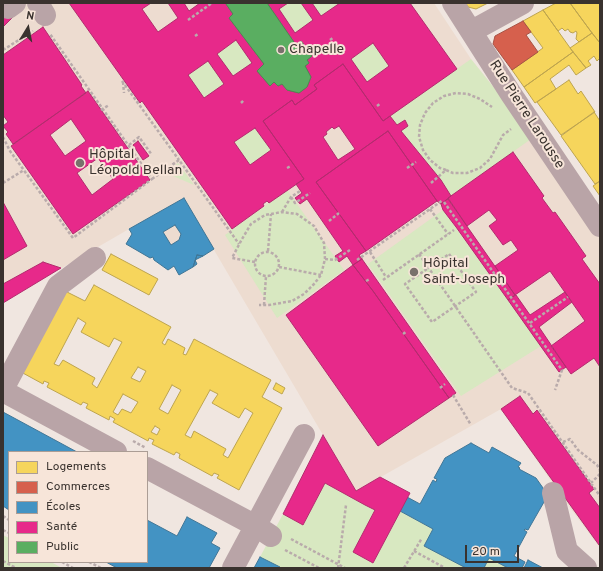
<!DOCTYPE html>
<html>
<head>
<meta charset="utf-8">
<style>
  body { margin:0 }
  #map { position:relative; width:603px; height:571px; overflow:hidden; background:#f0e6e0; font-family:Overpass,sans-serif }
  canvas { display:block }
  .frame { position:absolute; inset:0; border:4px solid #39322e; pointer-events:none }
  .legend { position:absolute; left:8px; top:451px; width:140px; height:112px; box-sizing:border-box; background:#f7e5d9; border:1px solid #ab9d95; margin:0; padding:5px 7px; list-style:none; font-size:12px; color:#39322e }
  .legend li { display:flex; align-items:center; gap:8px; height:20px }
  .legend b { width:20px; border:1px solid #ab9d95 }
  .north { position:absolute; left:8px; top:8px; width:40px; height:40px; -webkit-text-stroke:3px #f7e5d9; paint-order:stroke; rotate:10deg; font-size:11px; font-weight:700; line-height:16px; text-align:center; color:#39322e }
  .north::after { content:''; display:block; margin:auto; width:14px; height:18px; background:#39322e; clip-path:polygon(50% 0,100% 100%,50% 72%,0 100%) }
  .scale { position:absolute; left:465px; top:545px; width:54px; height:18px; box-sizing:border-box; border:2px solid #39322e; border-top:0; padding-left:5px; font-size:12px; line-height:14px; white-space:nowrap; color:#39322e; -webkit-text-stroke:3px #f7e5d9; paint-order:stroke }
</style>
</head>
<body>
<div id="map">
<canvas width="603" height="571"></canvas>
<div class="frame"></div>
<ul class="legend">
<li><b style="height:11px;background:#f6d55c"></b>Logements</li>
<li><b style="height:11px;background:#d6604d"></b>Commerces</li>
<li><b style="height:11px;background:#4393c3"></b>Écoles</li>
<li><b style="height:11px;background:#e7298a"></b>Santé</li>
<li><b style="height:11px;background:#5aae61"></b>Public</li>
</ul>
<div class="north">N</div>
<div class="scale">20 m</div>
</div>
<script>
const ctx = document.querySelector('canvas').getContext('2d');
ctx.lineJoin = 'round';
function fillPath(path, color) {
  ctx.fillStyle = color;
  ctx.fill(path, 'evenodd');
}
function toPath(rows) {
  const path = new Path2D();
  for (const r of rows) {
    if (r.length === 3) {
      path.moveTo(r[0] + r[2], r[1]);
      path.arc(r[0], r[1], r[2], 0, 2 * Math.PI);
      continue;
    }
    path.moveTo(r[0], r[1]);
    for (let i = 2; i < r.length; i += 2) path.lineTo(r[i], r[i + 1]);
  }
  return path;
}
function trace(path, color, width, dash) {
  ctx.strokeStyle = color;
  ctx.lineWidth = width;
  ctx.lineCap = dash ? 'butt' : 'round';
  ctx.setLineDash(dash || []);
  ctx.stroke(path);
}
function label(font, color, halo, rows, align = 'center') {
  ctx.font = font + ' Overpass,sans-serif';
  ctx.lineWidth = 4;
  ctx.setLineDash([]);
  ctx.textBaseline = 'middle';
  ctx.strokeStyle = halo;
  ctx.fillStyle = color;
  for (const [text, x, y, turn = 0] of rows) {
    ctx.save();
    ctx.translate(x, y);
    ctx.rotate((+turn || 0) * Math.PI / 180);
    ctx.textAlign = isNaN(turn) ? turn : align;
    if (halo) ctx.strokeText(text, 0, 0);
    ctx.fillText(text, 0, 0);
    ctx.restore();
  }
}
fillPath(toPath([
  [3,3,434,3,471,59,503,99,520,122,600,239,600,548,565,501,501,409,356,491,214,250,203,256,197,255,193,267,179,275,174,266,168,270,154,260,153,257,150,258,126,244,132,234,129,229,3,302]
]), '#eddcd0');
fillPath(toPath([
  [288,3,301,3,313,20,295,33,279,9],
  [312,3,340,3,321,16],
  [236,40,252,63,233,76,217,54],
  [373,43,389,66,367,82,351,59],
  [471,59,503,99,531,139,451,196,441,180,401,131,405,120,397,125,390,116],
  [208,61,224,84,204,98,188,75],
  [255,128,271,150,250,165,234,142],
  [178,163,194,185,173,176,170,169],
  [287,190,344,270,277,318,225,235],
  [443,210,541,346,461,396,368,264],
  [325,483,375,510,353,552,373,563,400,511,433,529,424,546,466,568,280,568,260,557,283,514,303,525],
  [3,535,9,538,9,562,51,562,62,568,3,568],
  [489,558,507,568,484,568]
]), '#d8e8c1');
const homes = toPath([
  [466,3,488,3,476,9,468,7,466,3],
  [556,3,570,3,592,33,579,42,576,39,577,33,576,31,573,33,570,32,568,29,565,31,562,28,558,31,543,10,556,3],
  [570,3,600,3,600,43,592,33,570,3],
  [543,10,573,52,524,87,512,70,543,48,523,21,543,10],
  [592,33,600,43,600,58,597,61,594,56,588,61,591,65,586,68,570,48,592,33],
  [573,52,586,68,576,75,569,65,550,79,556,89,535,103,524,87,573,52],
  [569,80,578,94,581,91,595,112,561,135,537,102,569,80],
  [594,112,600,121,600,181,595,184,561,136,594,112],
  [600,181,600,196,593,186,600,181],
  [111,254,158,279,149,295,102,270,111,254],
  [94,285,171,327,162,343,165,345,168,339,185,348,183,354,186,355,194,339,271,380,262,397,282,408,239,490,217,478,219,475,214,473,212,476,179,458,180,454,176,452,174,455,152,444,154,440,149,438,148,441,113,422,115,419,110,416,109,420,86,408,88,404,83,402,81,405,47,387,49,383,44,381,43,384,21,372,65,291,85,301,94,285],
  [78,318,86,323,81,332,109,347,114,338,122,342,97,388,92,384,95,378,63,360,59,366,54,364,78,318],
  [138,367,146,371,140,382,131,378,138,367],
  [172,385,181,390,168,414,159,409,172,385],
  [210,390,218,394,212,403,239,418,245,408,253,413,228,458,223,455,226,449,194,431,191,438,185,435,210,390],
  [123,394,138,402,131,413,122,409,118,415,113,412,123,394],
  [155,426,160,429,157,435,151,432,155,426],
  [276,383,285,388,282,394,273,389,276,383]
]);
fillPath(homes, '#f6d55c');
trace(homes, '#bda44e', 1);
const shops = toPath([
  [523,21,531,32,526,35,538,52,512,70,493,44,495,36,523,21]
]);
fillPath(shops, '#d6604d');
trace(shops, '#a75244', 1);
const schools = toPath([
  [184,198,214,249,203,256,197,255,193,267,179,275,174,266,168,270,154,260,153,257,150,258,126,244,132,234,129,229,184,198],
  [175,225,181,234,179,240,171,245,163,232,175,225],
  [197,255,203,256,195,260,197,264,193,267,197,255],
  [3,412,77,452,9,452,9,510,3,506,3,412],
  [471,443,489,453,492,447,521,463,518,467,520,468,519,469,536,478,548,495,528,530,525,529,524,530,527,532,514,556,525,562,522,568,508,568,489,558,484,568,466,568,424,546,433,529,400,511,407,497,420,504,433,480,436,482,437,479,434,478,445,458,471,443],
  [187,517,217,533,211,543,220,548,209,568,117,568,106,562,147,562,147,520,177,536,187,517],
  [260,557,280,567,280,568,254,568,260,557],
  [528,560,543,568,524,568,528,560]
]);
fillPath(schools, '#4393c3');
trace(schools, '#407696', 1);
const health = toPath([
  [3,3,14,16,3,27,3,3],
  [69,3,151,3,142,9,158,32,178,18,168,3,184,3,189,11,200,3,227,3,226,4,233,14,229,18,264,64,257,71,270,86,274,82,278,86,282,84,287,90,299,93,307,87,311,77,305,66,309,63,307,60,312,56,301,41,296,45,267,3,288,3,279,9,295,33,313,20,301,3,312,3,321,16,340,3,410,3,457,69,383,121,343,64,314,85,317,89,295,105,292,100,263,121,304,179,269,203,267,201,263,204,264,206,232,229,142,101,140,103,69,3],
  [236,40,252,63,233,76,217,54,236,40],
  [373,43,389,66,367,82,351,59,373,43],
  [208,61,224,84,204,98,188,75,208,61],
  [255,128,271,150,250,165,234,142,255,128],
  [43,27,82,85,81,86,86,93,13,144,6,134,8,132,3,126,8,122,3,115,3,55,43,27],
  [343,64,383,121,390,116,397,125,405,120,408,126,401,131,441,180,451,196,441,204,437,201,388,131,316,182,366,251,359,255,362,259,353,265,347,256,339,262,335,256,343,251,307,199,300,204,295,198,302,193,296,184,304,179,263,121,292,100,295,105,317,89,314,85,343,64],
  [339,126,355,149,338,160,323,137,327,134,326,132,332,127,334,129,339,126],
  [88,91,150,180,73,234,11,146,88,91],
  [71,119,86,141,65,156,50,135,71,119],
  [98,158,113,179,92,195,77,173,98,158],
  [388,131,437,201,366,251,316,182,388,131],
  [138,141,149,156,143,160,133,145,138,141],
  [513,152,544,196,542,198,553,213,555,212,586,256,582,259,600,284,600,367,594,358,571,374,551,346,585,321,550,271,515,295,495,266,518,250,511,240,503,245,489,226,497,220,489,210,467,226,448,198,513,152],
  [448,199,515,295,508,300,456,227,443,210,441,204,448,199],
  [3,202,27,246,3,260,3,202],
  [362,259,456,393,449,398,373,291,353,265,362,259],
  [43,262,61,268,3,303,3,284,43,262],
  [353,265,373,291,449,398,378,446,286,315,353,265],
  [565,292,572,302,539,327,566,367,559,372,508,300,516,295,530,315,565,292],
  [520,396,533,414,537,410,594,489,589,493,600,508,600,544,599,545,501,409,520,396],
  [323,435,356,491,380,477,410,493,373,563,353,552,375,510,365,505,325,483,303,525,283,514,323,435]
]);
fillPath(health, '#e7298a');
trace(health, '#b32c6e', 1);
const public = toPath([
  [227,3,267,3,296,45,301,41,312,56,307,60,309,63,305,66,311,77,307,87,299,93,287,90,282,84,278,86,274,82,270,86,257,71,264,64,229,18,233,14,226,4,227,3]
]);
fillPath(public, '#5aae61');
trace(public, '#508952', 1);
trace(toPath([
  [188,20,212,3],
  [195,36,198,34],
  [330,40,334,37],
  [3,50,33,31],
  [122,81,179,160],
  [123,82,124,93],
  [241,103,244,100],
  [377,106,381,103],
  [101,110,109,105],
  [3,137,10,151,73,238,152,179,50,34],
  [129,145,139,137,152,155],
  [287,168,291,166],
  [407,168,416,162],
  [446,170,440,168,430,160,423,150,419,137,420,125,425,113,433,103,444,96,456,93,468,94,480,99,492,107],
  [152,179,179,160,239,244],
  [3,183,24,170],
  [431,183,446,170,453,173,467,173,480,168,490,159,503,135,511,129],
  [291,197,295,203,310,193],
  [444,202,562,370,555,390],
  [430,209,448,234],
  [282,212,291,197,300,191],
  [329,221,339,213],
  [268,251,271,214],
  [267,264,12],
  [370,252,386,277],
  [419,254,512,388,528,393,600,496],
  [449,254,476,292,432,322,405,284,449,254],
  [325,259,335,260,350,250],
  [357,260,443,200],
  [255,262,232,258,242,239,251,224,265,215,271,214,282,212,297,214,314,226,324,243,325,259,321,275,314,284,304,294,292,301,269,305,259,305],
  [279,267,321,275],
  [383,280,454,230],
  [366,281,370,279],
  [264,305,266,276],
  [530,323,568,297],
  [403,334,407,331],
  [440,388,445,384],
  [453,395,471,425],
  [133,441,146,448],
  [563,442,570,439,578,450,597,465,600,470,599,475,591,483],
  [3,516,9,520],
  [3,530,9,533],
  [291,539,345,568],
  [285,550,319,568],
  [414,551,445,568],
  [3,561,16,568],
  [62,562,73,568],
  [89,562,101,568],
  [338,568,346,505],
  [404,568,422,538]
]), '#b9abab', 2.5, [3, 2]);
trace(toPath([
  [38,3,45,15],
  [453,3,511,94,600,226],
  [8,8,15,3],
  [472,31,523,3],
  [3,389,58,286,95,258],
  [3,391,116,452],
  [147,468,256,526,271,536],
  [553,493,567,551,586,568],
  [233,568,304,435]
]), '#b9a4a7', 22);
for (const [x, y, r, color] of [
  [281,50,4,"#79716c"],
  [80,163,5,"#79716c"],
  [414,272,5,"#79716c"]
]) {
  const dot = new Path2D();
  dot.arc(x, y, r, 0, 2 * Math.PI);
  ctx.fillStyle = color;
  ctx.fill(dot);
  trace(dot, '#f7e5d9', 1.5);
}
label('14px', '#39322e', '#f7e5d9', [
  ["Chapelle",289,50],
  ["Hôpital",89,155],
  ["Léopold Bellan",89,171],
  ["Hôpital",423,264],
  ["Saint-Joseph",423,280]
], 'left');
label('14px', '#39322e', '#f7e5d9', [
  ["Rue Pierre Larousse",526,115,57]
]);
</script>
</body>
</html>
